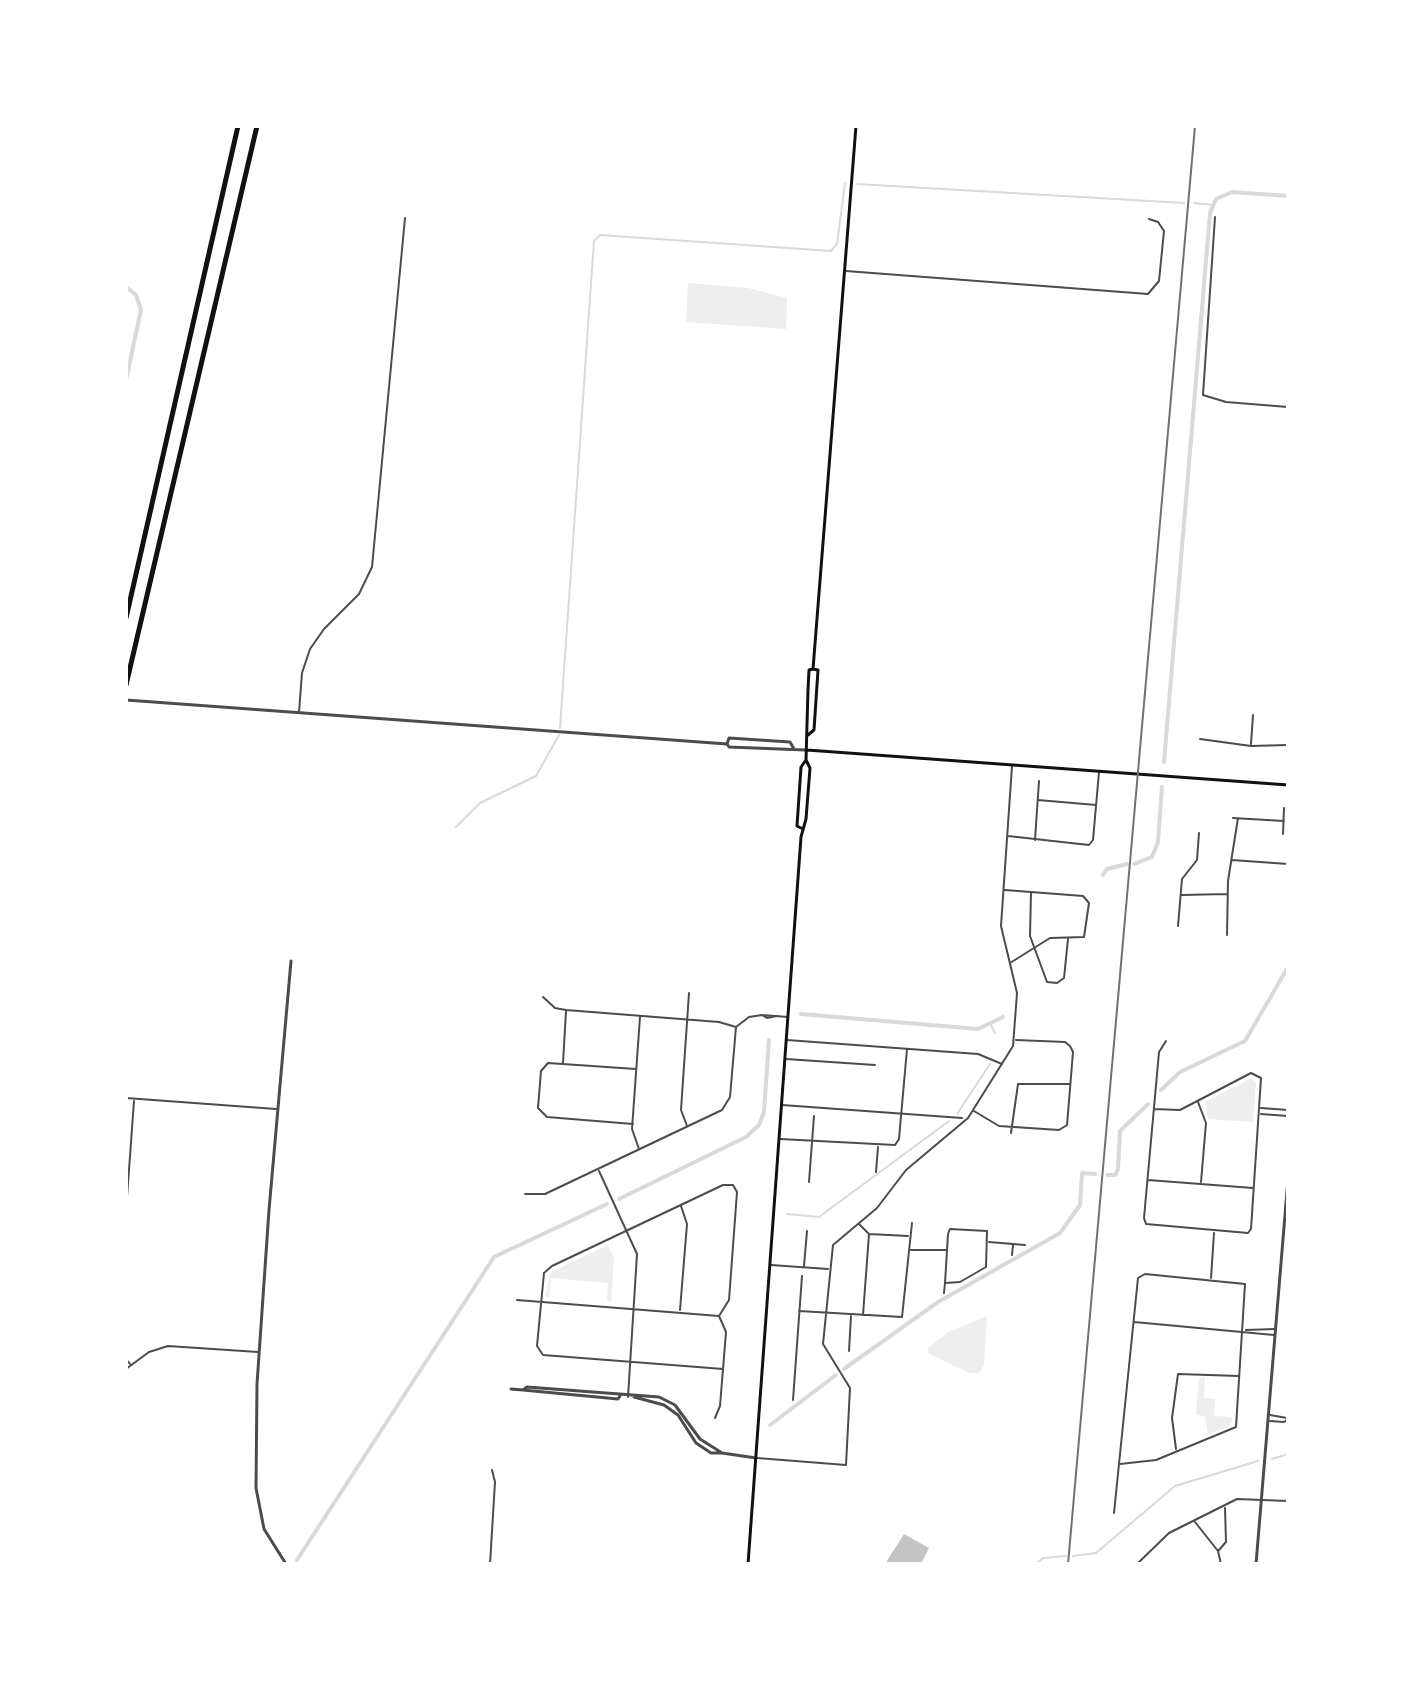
<!DOCTYPE html>
<html>
<head>
<meta charset="utf-8">
<style>
  body { margin:0 }
  #map { position:relative; width:1414px; height:1690px; overflow:hidden; background:#fff; font-family:"Work Sans",sans-serif }
  canvas { display:block }
  .frame { position:absolute; inset:0; border:128px solid #fff; pointer-events:none }
</style>
</head>
<body>
<div id="map">
<canvas width="1414" height="1690"></canvas>
<div class="frame"></div>
</div>
<script>
const ctx = document.querySelector('canvas').getContext('2d');
ctx.lineJoin = 'round';
function fillPath(path, color) {
  ctx.fillStyle = color;
  ctx.fill(path, 'evenodd');
}
function toPath(rows) {
  const path = new Path2D();
  for (const r of rows) {
    path.moveTo(r[0], r[1]);
    for (let i = 2; i < r.length; i += 2) path.lineTo(r[i], r[i + 1]);
  }
  return path;
}
function trace(path, color, width, dash) {
  ctx.strokeStyle = color;
  ctx.lineWidth = width;
  ctx.lineCap = dash ? 'butt' : 'round';
  ctx.setLineDash(dash || []);
  ctx.stroke(path);
}
fillPath(toPath([
  [688,283,748,288,787,298,786,329,686,322],
  [1251,1078,1256,1083,1253,1122,1208,1119,1205,1102],
  [608,1245,614,1258,611,1302,607,1301,608,1283,551,1278,549,1298,545,1296,551,1272],
  [987,1316,984,1365,979,1373,970,1373,929,1354,927,1349,948,1332],
  [1199,1378,1205,1378,1204,1398,1215,1399,1214,1416,1233,1417,1230,1426,1208,1435,1205,1416,1196,1415]
]), '#eee');
trace(toPath([
  [857,184,1184,203],
  [1194,203,1213,205],
  [560,728,594,241,600,235,831,251,837,244,845,183],
  [456,827,480,803,536,776,559,735],
  [990,1023,995,1033],
  [957,1114,990,1064],
  [787,1214,819,1217,949,1121],
  [1272,1459,1288,1454],
  [1073,1556,1096,1553,1175,1486,1258,1461],
  [1036,1564,1043,1558,1066,1556]
]), '#d9d9d9', 2);
trace(toPath([
  [126,287,136,295,141,310,126,380],
  [1164,762,1210,213,1216,199,1232,192,1288,196],
  [1134,864,1152,857,1158,842,1162,787],
  [1103,875,1107,869,1127,864],
  [801,1014,978,1029,1003,1017],
  [1161,1090,1180,1072,1245,1041,1288,967],
  [1107,1175,1115,1175,1118,1169,1120,1131,1148,1104],
  [619,1199,746,1137,759,1125,764,1112,769,1040],
  [844,1369,938,1302,1060,1233,1080,1205,1082,1173,1095,1174],
  [770,1425,836,1375],
  [297,1560,494,1257,607,1204]
]), '#d9d9d9', 4);
fillPath(toPath([
  [904,1534,929,1548,921,1564,885,1564]
]), '#c4c4c4');
trace(toPath([
  [1215,217,1203,395,1226,402,1288,407],
  [846,271,1148,294,1159,281,1164,231,1158,222,1149,219],
  [299,712,302,673,310,649,324,629,359,594,372,567,405,218],
  [1200,739,1251,746,1288,745],
  [1251,744,1253,715],
  [1038,800,1096,805],
  [1233,818,1284,821],
  [1283,834,1284,808],
  [1008,836,1089,845,1093,840,1099,772],
  [1035,840,1039,781],
  [1232,860,1288,864],
  [1005,890,1083,896,1089,903,1084,937,1050,938,1010,963],
  [1031,892,1030,936,1047,982,1057,983,1064,978,1068,939],
  [1182,895,1227,894],
  [1178,926,1182,879,1197,860,1199,833],
  [1227,935,1228,881,1238,818],
  [543,997,555,1008,566,1010,719,1022,736,1027,749,1017,762,1015],
  [777,1016,767,1018,762,1015,788,1017],
  [787,1040,978,1054,1002,1064],
  [786,1059,875,1065],
  [563,1063,566,1011],
  [126,1098,276,1109],
  [1198,1102,1206,1123,1201,1182],
  [782,1105,962,1118],
  [1261,1108,1288,1110],
  [1154,1109,1180,1110,1251,1073,1261,1078,1251,1229,1248,1233,1146,1224,1144,1218,1159,1052,1166,1041],
  [974,1111,999,1126,1059,1130,1067,1125,1073,1052,1070,1046,1065,1042,1016,1040],
  [1261,1114,1288,1116],
  [633,1124,547,1117,538,1108,541,1071,548,1063,636,1069],
  [687,1126,681,1110,689,993],
  [1011,1133,1018,1084,1069,1084],
  [780,1139,895,1145,899,1139,907,1049],
  [639,1149,632,1129,640,1017],
  [599,1171,637,1254,628,1397],
  [876,1172,878,1147],
  [1148,1180,1253,1188],
  [809,1182,814,1116],
  [525,1194,545,1194,722,1110,730,1097,736,1027],
  [126,1211,134,1101],
  [859,1224,869,1234,908,1236],
  [989,1242,1025,1245],
  [911,1250,947,1250],
  [1012,1255,1013,1245],
  [771,1265,828,1269],
  [804,1266,807,1231],
  [1211,1278,1214,1233],
  [944,1293,945,1283,948,1234,950,1229,987,1231,986,1267,960,1282,945,1283],
  [517,1300,719,1316],
  [680,1310,687,1224,681,1206],
  [799,1311,902,1317,912,1223],
  [863,1315,869,1234],
  [1134,1322,1274,1335],
  [1246,1330,1275,1329],
  [849,1351,851,1316],
  [126,1359,130,1364],
  [126,1369,149,1352,168,1346,258,1352],
  [793,1400,802,1276],
  [1270,1415,1287,1418],
  [715,1418,720,1406,726,1332,719,1316,729,1300,737,1192,733,1185,723,1185,552,1266,544,1273,537,1346,543,1355,723,1369],
  [1270,1421,1284,1422,1288,1419],
  [1176,1449,1172,1418,1178,1374,1239,1376],
  [757,1458,846,1465,850,1388,823,1344,833,1245,877,1208,906,1170,968,1118,1013,1046,1017,993,1001,926,1012,766],
  [1114,1513,1138,1278,1145,1274,1245,1284,1236,1427,1156,1460,1120,1464],
  [1195,1522,1218,1551,1221,1564],
  [1219,1550,1226,1542,1225,1508],
  [490,1564,495,1482,492,1470],
  [1137,1564,1169,1533,1237,1499,1288,1501]
]), '#4c4c4c', 2);
trace(toPath([
  [126,700,727,744],
  [794,749,790,742,729,738,727,744,729,747,805,750],
  [511,1389,523,1390],
  [620,1396,618,1399,523,1390,527,1387,659,1397,675,1405,700,1439,722,1453,711,1453,696,1443,678,1415,664,1405,634,1397],
  [722,1453,756,1458],
  [286,1564,264,1529,256,1488,257,1384,269,1210,291,961],
  [1256,1564,1288,1179]
]), '#4c4c4c', 3);
trace(toPath([
  [813,669,856,126],
  [807,750,1288,785],
  [806,760,808,690,809,670,813,669,818,670,814,730,808,735],
  [748,1564,801,837,806,819,810,768,806,760,801,767,797,826,801,828]
]), '#111', 3);
trace(toPath([
  [126,618,238,126],
  [126,685,257,126]
]), '#111', 5);
trace(toPath([
  [1068,1564,1195,126]
]), '#707070', 2);
</script>
</body>
</html>
